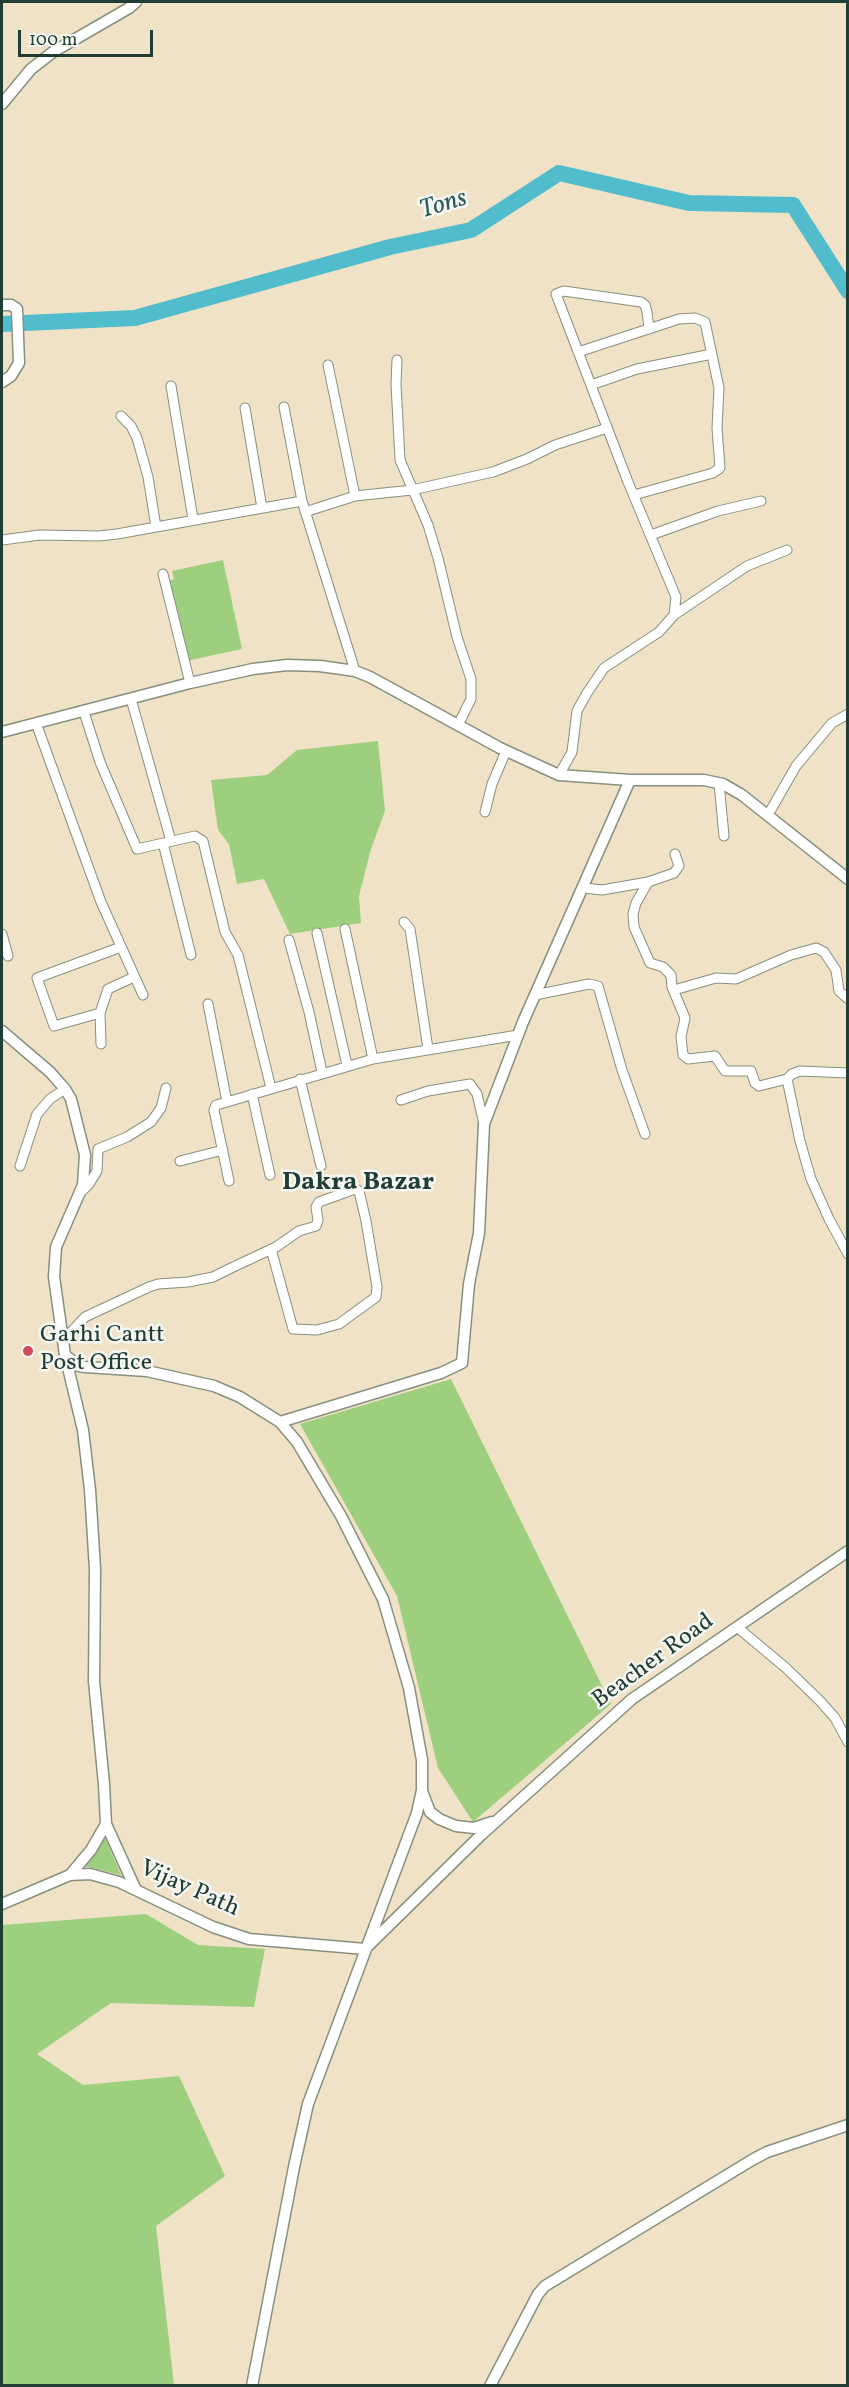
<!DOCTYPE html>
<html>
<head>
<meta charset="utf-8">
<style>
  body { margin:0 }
  #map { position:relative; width:849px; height:2387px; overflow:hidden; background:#efe2c7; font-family:Vollkorn,serif }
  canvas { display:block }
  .frame { position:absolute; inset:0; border:3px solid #1f3d34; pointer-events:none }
  .scale { position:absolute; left:18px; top:30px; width:135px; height:27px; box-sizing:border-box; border:3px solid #1f3d34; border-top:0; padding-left:8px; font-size:18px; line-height:21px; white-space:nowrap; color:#1f3d34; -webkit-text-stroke:4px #f6f6f2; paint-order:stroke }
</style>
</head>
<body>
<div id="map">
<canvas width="849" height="2387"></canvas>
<div class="frame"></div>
<div class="scale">100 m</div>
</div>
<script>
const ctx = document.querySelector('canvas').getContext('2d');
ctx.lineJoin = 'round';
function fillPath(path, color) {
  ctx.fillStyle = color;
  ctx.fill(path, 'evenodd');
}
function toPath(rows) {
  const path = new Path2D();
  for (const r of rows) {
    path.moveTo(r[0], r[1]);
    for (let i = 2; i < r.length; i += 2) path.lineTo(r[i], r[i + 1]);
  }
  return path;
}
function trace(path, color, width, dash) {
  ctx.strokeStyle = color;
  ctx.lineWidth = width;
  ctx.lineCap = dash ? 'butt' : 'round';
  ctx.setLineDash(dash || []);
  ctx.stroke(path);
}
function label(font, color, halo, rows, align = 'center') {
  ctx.font = font + ' Vollkorn,serif';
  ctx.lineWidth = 5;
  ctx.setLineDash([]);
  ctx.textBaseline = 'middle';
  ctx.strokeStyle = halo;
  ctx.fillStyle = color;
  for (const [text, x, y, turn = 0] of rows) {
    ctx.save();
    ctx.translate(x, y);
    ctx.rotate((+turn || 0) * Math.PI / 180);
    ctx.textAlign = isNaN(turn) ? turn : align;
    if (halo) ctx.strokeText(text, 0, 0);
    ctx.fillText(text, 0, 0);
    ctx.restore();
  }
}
fillPath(toPath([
  [223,560,242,649,186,661,168,581,174,579,172,571],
  [378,741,385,811,371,849,359,896,361,923,290,934,264,879,237,884,229,844,218,830,211,780,267,775,297,750],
  [451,1379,611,1704,473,1822,438,1768,397,1596,300,1424],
  [105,1838,121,1875,85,1866],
  [146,1914,198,1945,265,1949,254,2007,111,2003,37,2054,83,2085,179,2076,225,2176,156,2226,174,2385,2,2385,2,1925]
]), '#9ecf7e');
trace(toPath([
  [2,324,135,318,390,247,471,230,559,173,689,203,793,205,848,291]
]), '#50bccc', 16);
const minor = toPath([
  [578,352,679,319,695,318,705,322,719,388,717,428,720,468,713,473,634,495],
  [397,360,396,384,400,460,428,525,438,558,457,637,471,679,471,699,458,725],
  [328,365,355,496],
  [591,385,637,369,712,354],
  [171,386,193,519],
  [284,407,302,501,355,671],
  [245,408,262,508],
  [121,416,131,426,137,438,148,477,156,527],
  [305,512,355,496,412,490,493,472,527,459,555,445,607,428],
  [651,535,718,511,761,501],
  [2,540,40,535,99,536,117,534,302,501],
  [163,574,190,683],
  [674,615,747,566,787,550],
  [131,699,171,841],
  [84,712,100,762,137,849,195,836,203,841,225,932,238,955,271,1088],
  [36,723,101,902,143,995],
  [559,775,572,752,577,711,587,693,604,668,659,632,674,615,676,597,628,482,556,294,564,291,641,302,645,305,647,312,649,329],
  [719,783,724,836],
  [485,812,492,784,506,751],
  [768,815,796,766,832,723,848,714],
  [163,843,191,955],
  [648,882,636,903,633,914,634,927,650,963,663,967,671,975,672,987,685,1018,681,1037,683,1055,688,1059,715,1056,725,1071,751,1071,755,1083,759,1086,787,1079,800,1141,811,1179,829,1219,848,1254],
  [584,888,602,890,648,882,674,873,679,866,675,854],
  [404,922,410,929,428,1049],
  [345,929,373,1059],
  [317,933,347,1065],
  [2,934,8,956],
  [289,940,309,1012,322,1072],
  [121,947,37,978,54,1026,100,1013,108,989,134,977],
  [674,990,716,978,736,979,791,955,816,948,824,952,836,970,839,991,848,999],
  [535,995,589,984,598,986,622,1070,645,1134],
  [208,1004,227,1102,373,1059,518,1035],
  [100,1013,101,1044],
  [300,1079,321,1166],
  [787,1079,792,1074,800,1071,848,1073],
  [252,1094,270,1175],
  [401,1100,428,1091,470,1084,477,1094,484,1124],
  [227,1102,216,1105,214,1110,229,1181],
  [180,1161,223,1150],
  [20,1166,37,1114,50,1099,65,1089],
  [80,1193,89,1184,97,1171,98,1149,127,1137,151,1122,161,1108,166,1088],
  [63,1341,85,1317,149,1287,158,1284,188,1282,213,1277,229,1269,276,1247,299,1231,316,1226,318,1220,316,1207,319,1202,355,1189,359,1191,366,1221,377,1287,376,1297,339,1324,317,1330,293,1329,271,1249],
  [737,1627,786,1668,820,1701,835,1718,848,1742]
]);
const tertiary = toPath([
  [2,104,31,69,53,52,129,8,136,2],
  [2,305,11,305,17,309,19,363,11,376,2,382],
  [2,732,190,683,253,669,287,665,320,666,355,671,370,677,500,748,559,775,630,780,704,780,723,784,742,795,848,879],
  [2,1031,50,1072,65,1089,71,1099,85,1155,83,1185,56,1247,54,1277,65,1355,83,1430,90,1490,95,1569,94,1681,104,1784,106,1824,91,1850,70,1875],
  [65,1355,79,1366,85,1367,147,1371,214,1386,240,1397,280,1422,297,1442,341,1516,383,1599,409,1688,422,1760,422,1790,417,1813,308,2104,294,2167,252,2386],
  [280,1422,441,1373,462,1363,469,1284,479,1233,484,1124,523,1022,630,780],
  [422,1791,430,1812,439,1819,456,1826,474,1828,492,1822],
  [106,1824,136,1890],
  [2,1904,70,1875,90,1874,119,1882,213,1927,249,1939,365,1949],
  [367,1947,481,1835,632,1699,848,1551],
  [490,2386,538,2294,545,2286,752,2160,767,2152,848,2125]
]);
trace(minor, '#87907e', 11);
trace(tertiary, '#87907e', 13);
trace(minor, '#fff', 9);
trace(tertiary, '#fff', 10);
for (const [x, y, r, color] of [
  [28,1351,6,"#d1495b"]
]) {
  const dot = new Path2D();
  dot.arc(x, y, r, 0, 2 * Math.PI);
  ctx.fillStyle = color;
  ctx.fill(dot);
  trace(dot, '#f6f6f2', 2);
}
label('24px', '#1f3d34', '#f6f6f2', [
  ["Garhi Cantt",40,1337],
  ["Post Office",40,1365]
], 'left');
label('24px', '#1f3d34', '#f6f6f2', [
  ["Beacher Road",654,1662,-36],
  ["Vijay Path",189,1890,24]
]);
label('italic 26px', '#2b5d5a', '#f6f6f2', [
  ["Tons",444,206,-17]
]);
label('bold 26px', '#1f3d34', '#f6f6f2', [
  ["Dakra Bazar",358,1184]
]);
</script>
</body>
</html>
